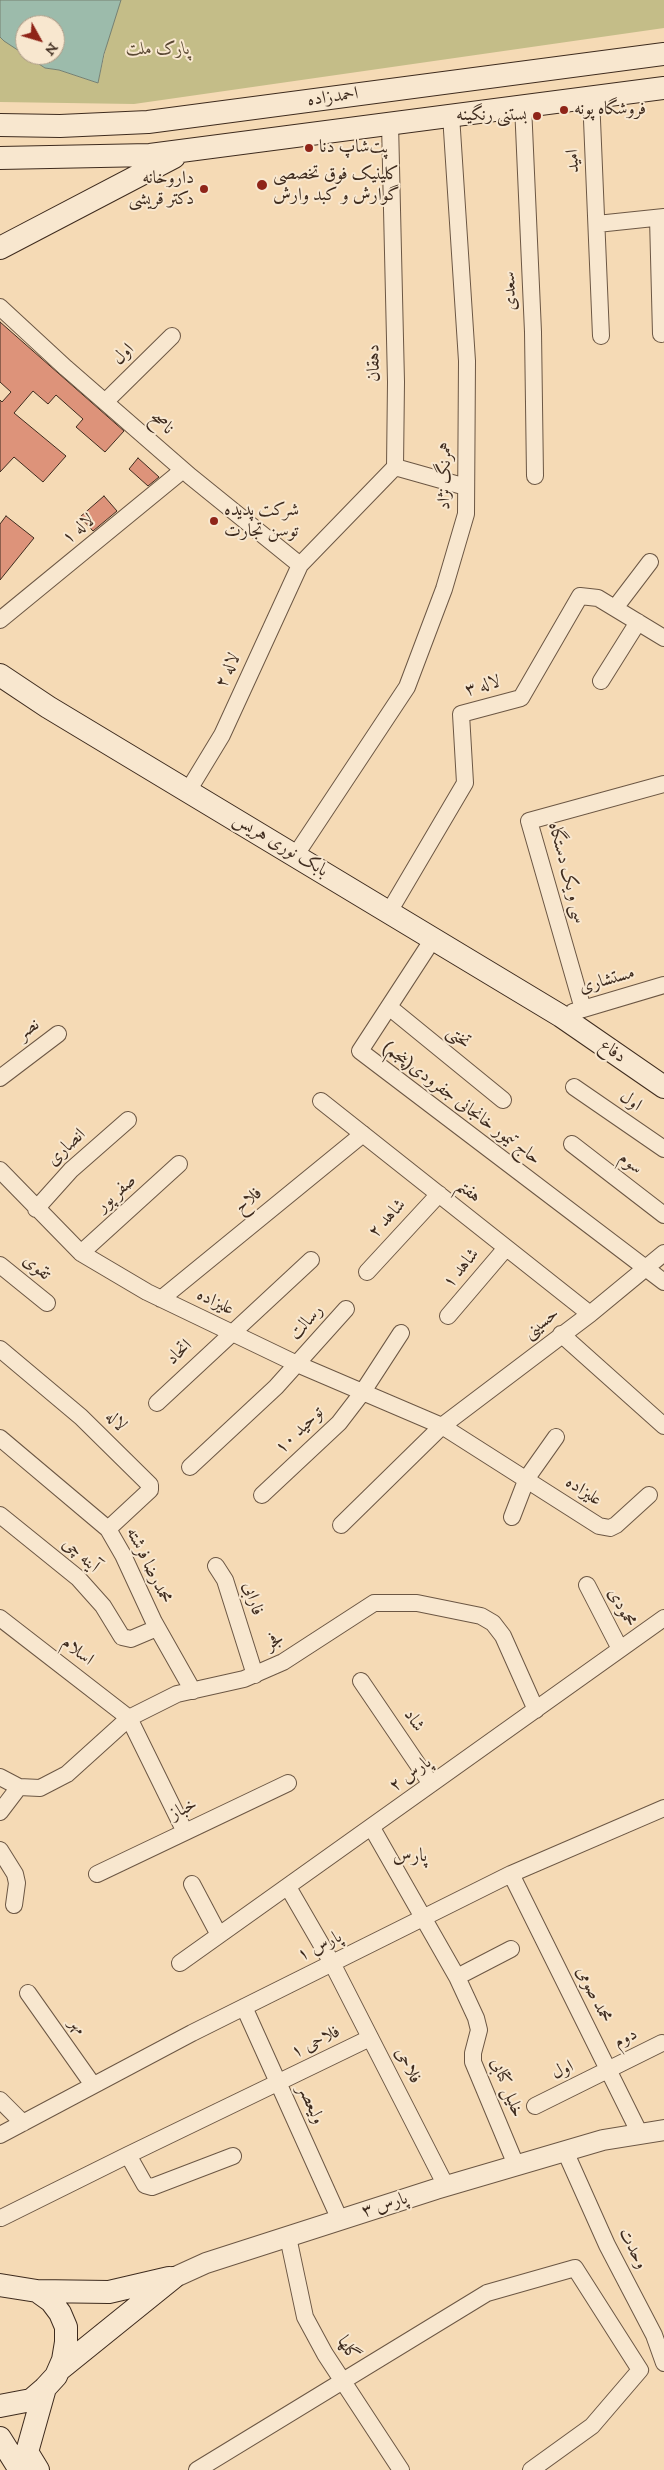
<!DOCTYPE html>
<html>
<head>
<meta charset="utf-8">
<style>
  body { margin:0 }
  #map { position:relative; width:664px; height:2470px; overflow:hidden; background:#f5dab5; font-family:"IM FELL DW Pica",serif }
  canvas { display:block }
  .north { position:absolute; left:15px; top:15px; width:50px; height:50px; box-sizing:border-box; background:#f8e7cf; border:1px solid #ae9c88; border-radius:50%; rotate:129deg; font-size:14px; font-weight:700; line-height:20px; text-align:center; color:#3e2b1e }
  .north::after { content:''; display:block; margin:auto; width:18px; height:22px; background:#8f2418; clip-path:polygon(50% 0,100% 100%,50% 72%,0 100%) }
</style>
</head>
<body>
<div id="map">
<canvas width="664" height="2470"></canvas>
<div class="north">N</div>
</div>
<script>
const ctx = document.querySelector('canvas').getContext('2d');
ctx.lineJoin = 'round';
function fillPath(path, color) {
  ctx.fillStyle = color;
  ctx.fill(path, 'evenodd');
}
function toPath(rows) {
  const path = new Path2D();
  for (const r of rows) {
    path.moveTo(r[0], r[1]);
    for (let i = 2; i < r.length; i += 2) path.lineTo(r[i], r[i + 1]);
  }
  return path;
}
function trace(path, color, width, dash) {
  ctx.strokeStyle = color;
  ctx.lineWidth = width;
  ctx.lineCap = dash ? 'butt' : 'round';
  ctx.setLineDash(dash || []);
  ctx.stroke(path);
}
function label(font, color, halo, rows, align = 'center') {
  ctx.font = font + ' "IM FELL DW Pica",Amiri,serif';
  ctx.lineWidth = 4;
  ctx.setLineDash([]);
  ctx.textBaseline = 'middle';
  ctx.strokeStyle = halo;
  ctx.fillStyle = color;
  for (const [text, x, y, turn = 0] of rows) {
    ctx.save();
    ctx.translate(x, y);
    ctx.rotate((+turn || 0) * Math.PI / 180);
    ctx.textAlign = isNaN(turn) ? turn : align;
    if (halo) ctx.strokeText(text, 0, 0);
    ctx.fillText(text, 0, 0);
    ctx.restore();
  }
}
fillPath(toPath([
  [121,0,664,0,664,28,134,104,0,102,0,37,45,68,59,70,98,83,112,22]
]), '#c4bd88');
const water = toPath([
  [0,0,121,0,104,54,98,83,59,70,45,68,4,41,0,37,0,0],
  [25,25,55,25,55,55,25,55,25,25]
]);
fillPath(water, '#9cbbab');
trace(water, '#768173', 1);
const building = toPath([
  [0,322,124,431,105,452,76,427,83,419,56,395,48,404,33,391,14,413,66,456,43,482,14,457,0,472,0,400,2,402,11,392,0,382,0,322],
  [138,458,159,477,148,486,129,469,138,458],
  [104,496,117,511,93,531,80,517,104,496],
  [6,516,34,538,0,580,0,524,6,516]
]);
fillPath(building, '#dd937a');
trace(building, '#3e2b1e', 1);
const minor = toPath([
  [591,96,601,336],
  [523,105,533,332,535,476],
  [658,218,661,334],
  [597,224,664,217],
  [0,307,66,368,190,476,300,565],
  [105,402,172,336],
  [395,467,466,487],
  [615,608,650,562],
  [0,620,183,470],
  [601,681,638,622],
  [188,791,222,735,300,565,395,467,396,382,390,123],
  [295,856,407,687,444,589,466,514,467,361,451,115],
  [389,912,465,783,461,714,521,698,580,596,598,598,664,638],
  [433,939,360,1051,664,1282],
  [389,1007,503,1100],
  [583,1009,529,821,664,784],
  [573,1012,664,985],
  [0,1078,58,1034],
  [574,1087,664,1149],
  [321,1101,590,1314],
  [572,1144,664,1215],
  [0,1170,81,1253,147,1292,297,1364,442,1426,599,1526,610,1528,616,1525,649,1495],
  [36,1209,71,1170,128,1120],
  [81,1253,179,1164],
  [0,1265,47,1303],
  [367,1272,439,1194],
  [161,1299,363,1134],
  [448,1316,506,1248],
  [561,1334,664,1426],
  [0,1349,81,1417,150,1485,150,1490,108,1529],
  [157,1403,311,1260],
  [0,1438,108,1529,123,1555,154,1622,193,1691],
  [190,1467,276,1387,346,1309],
  [262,1495,339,1423,362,1393,401,1333],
  [0,1515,78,1578,103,1606,122,1637,131,1639,157,1628],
  [512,1517,527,1478,556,1437],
  [341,1525,442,1426,590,1314,664,1253],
  [216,1566,225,1580,255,1675],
  [587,1585,620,1649],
  [0,1618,129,1718,185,1832],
  [361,1681,431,1784],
  [0,1777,19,1787,40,1788,67,1774,129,1718,177,1694,244,1679,283,1662,374,1603,417,1603,481,1616,493,1623,503,1636,536,1710],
  [0,1812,19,1787],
  [372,1828,457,1977,476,2018,479,2030,473,2053,473,2062,516,2165],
  [0,1850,15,1874,17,1883,14,1905],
  [97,1874,288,1783],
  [511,1874,640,2134],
  [192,1884,219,1935],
  [288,1887,332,1963,446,2186],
  [180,1963,664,1618],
  [457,1977,511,1949],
  [28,1993,93,2085],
  [244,2007,340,2220],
  [0,2100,23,2123],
  [535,2106,662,2043],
  [0,2135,192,2033,511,1874,664,1808],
  [565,2151,607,2245,654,2335,664,2363],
  [128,2155,145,2185,152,2187,233,2156],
  [1,2218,128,2155,370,2038],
  [288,2237,305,2317,325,2354,401,2470],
  [197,2470,487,2293,575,2268,640,2370,592,2426,531,2470]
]);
const tertiary = toPath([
  [173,2278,206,2263,436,2189,603,2140,664,2130]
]);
const secondary = toPath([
  [0,125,60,126,148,122,664,54],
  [0,158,150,155,664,88],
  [0,248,174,157],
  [0,675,48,707,561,1016,664,1087],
  [0,2285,37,2291,51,2301,60,2313,66,2327,66,2342,63,2360,56,2376,45,2388,31,2400,0,2406],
  [37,2291,109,2292,169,2278],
  [59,2370,173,2278],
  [0,2438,20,2470],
  [38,2470,27,2452,45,2388]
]);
trace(minor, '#6c5744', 18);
trace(tertiary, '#6c5744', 22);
trace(secondary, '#3e2b1e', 24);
trace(minor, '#f8e7cf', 16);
trace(tertiary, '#f8e7cf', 20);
trace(secondary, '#f8e7cf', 22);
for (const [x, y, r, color] of [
  [564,110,5,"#8f2418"],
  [537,116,5,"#8f2418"],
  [309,148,5,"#8f2418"],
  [262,185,6,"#8f2418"],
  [204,189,5,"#8f2418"],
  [214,521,5,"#8f2418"]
]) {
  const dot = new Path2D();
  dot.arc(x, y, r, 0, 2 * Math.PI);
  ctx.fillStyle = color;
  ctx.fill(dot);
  trace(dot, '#f8e7cf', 2);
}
label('italic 18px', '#594833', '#f8e7cf', [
  ["پارک ملت",158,50]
]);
label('18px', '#3e2b1e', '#f8e7cf', [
  ["احمدزاده",333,98,-8],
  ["امید",574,161,-92],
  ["سعدی",511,291,-92],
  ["اول",124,355,-45],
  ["دهقان",375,363,-91],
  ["ناصح",161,424,41],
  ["همرنگ نژاد",446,476,-89],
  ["لاله ۱",79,530,-39],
  ["لاله ۲",229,671,-65],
  ["لاله ۳",483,687,-16],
  ["بابک نوری هریس",280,846,31],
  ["سی و یک دستگاه",566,873,75],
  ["مستشاری",607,981,-16],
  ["نصر",29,1030,-36],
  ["تختی",458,1038,39],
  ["دفاع",612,1052,35],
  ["اول",630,1102,35],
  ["حاج تیمور خانجانی جفرودی(پنجم)",461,1104,37],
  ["انصاری",67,1148,-43],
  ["سوم",630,1164,38],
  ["هفتم",468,1192,38],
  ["صفر پور",117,1194,-42],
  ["فلاح",249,1201,-39],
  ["شاهد ۲",388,1219,-47],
  ["تقوی",36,1268,39],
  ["شاهد ۱",462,1269,-50],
  ["علیزاده",215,1303,26],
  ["رسالت",307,1323,-48],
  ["حسینی",542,1324,-37],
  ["اتحاد",180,1353,-43],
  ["لاله",115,1422,44],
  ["توحید ۱۰",300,1431,-44],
  ["علیزاده",583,1492,33],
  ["آینه چی",80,1556,41],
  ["محمدرضا فرشته",148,1566,64],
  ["فارابی",252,1599,73],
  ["محمودی",621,1608,62],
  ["فجر",275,1642,-30],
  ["اسلام",77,1652,38],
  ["شاد",413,1721,56],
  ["پارس ۲",411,1775,-36],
  ["خباز",184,1810,-26],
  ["پارس ۱",320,1947,-26],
  ["محمد صومی",593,1995,64],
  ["مهر",77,2027,55],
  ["دوم",626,2039,-27],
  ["فلاحی ۱",316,2043,-26],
  ["فلاحی",407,2066,63],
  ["اول",563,2071,-25],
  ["خلیل کتابی",506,2088,68],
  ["ولیعصر",310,2105,66],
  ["پارس ۳",385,2206,-18],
  ["وحدت",632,2249,63],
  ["گلها",347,2349,58]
]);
label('18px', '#3e2b1e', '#f8e7cf', [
  ["فروشگاه پونه",574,110],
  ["بستنی رنگینه",527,116,"right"],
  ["پت‌شاپ دنا",319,148],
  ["کلینیک فوق تخصصی",273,175],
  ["گوارش و کبد وارش",273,196],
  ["داروخانه",194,179,"right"],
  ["دکتر قریشی",194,200,"right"],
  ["شرکت پدیده",224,511],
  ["توسن تجارت",224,532]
], 'left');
label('19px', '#3e2b1e', '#f8e7cf', [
  ["پارس",410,1857]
]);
</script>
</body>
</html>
